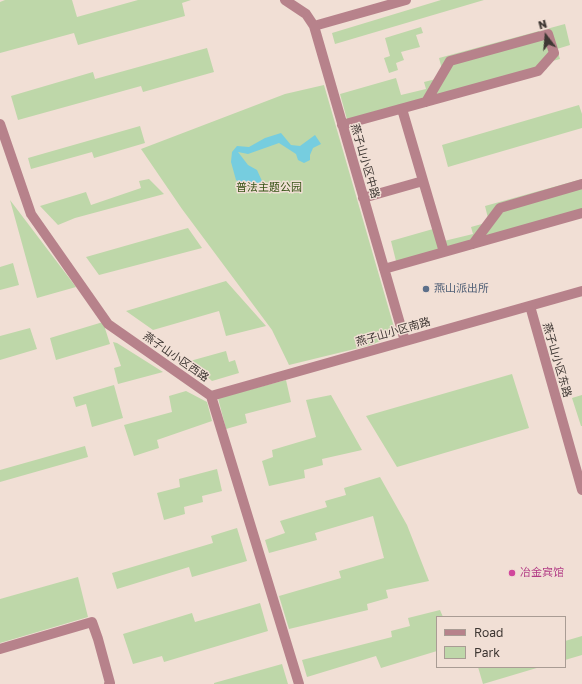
<!DOCTYPE html>
<html>
<head>
<meta charset="utf-8">
<style>
  body { margin:0 }
  #map { position:relative; width:582px; height:684px; overflow:hidden; background:#f1dfd5; font-family:"Golos Text",sans-serif }
  canvas { display:block }
  .legend { position:absolute; left:436px; top:616px; width:130px; height:52px; box-sizing:border-box; background:#f1dfd5; border:1px solid #a99c94; margin:0; padding:5px 7px; list-style:none; font-size:12px; color:#3e3733 }
  .legend li { display:flex; align-items:center; gap:8px; height:20px }
  .legend b { width:20px; border:1px solid #a99c94 }
  .north { position:absolute; left:526px; top:16px; width:40px; height:40px; -webkit-text-stroke:3px #f1dfd5; paint-order:stroke; rotate:344deg; font-size:11px; font-weight:700; line-height:16px; text-align:center; color:#3e3733 }
  .north::after { content:''; display:block; margin:auto; width:14px; height:18px; background:#3e3733; clip-path:polygon(50% 0,100% 100%,50% 72%,0 100%) }
</style>
</head>
<body>
<div id="map">
<canvas width="582" height="684"></canvas>
<ul class="legend">
<li><b style="height:5px;background:#b7828b"></b>Road</li>
<li><b style="height:11px;background:#bed7a9"></b>Park</li>
</ul>
<div class="north">N</div>
</div>
<script>
const ctx = document.querySelector('canvas').getContext('2d');
ctx.lineJoin = 'round';
function fillPath(path, color) {
  ctx.fillStyle = color;
  ctx.fill(path, 'evenodd');
}
function toPath(rows) {
  const path = new Path2D();
  for (const r of rows) {
    path.moveTo(r[0], r[1]);
    for (let i = 2; i < r.length; i += 2) path.lineTo(r[i], r[i + 1]);
  }
  return path;
}
function trace(path, color, width, dash) {
  ctx.strokeStyle = color;
  ctx.lineWidth = width;
  ctx.lineCap = dash ? 'butt' : 'round';
  ctx.setLineDash(dash || []);
  ctx.stroke(path);
}
function label(font, color, halo, rows, align = 'center') {
  ctx.font = font + ' "Golos Text","Noto Sans SC",sans-serif';
  ctx.lineWidth = 3;
  ctx.setLineDash([]);
  ctx.textBaseline = 'middle';
  ctx.strokeStyle = halo;
  ctx.fillStyle = color;
  for (const [text, x, y, turn = 0] of rows) {
    ctx.save();
    ctx.translate(x, y);
    ctx.rotate((+turn || 0) * Math.PI / 180);
    ctx.textAlign = isNaN(turn) ? turn : align;
    if (halo) ctx.strokeText(text, 0, 0);
    ctx.fillText(text, 0, 0);
    ctx.restore();
  }
}
fillPath(toPath([
  [5,0,72,0,77,17,138,0,191,0,182,3,185,16,78,45,74,33,0,53,0,2],
  [441,0,484,0,335,44,332,33],
  [565,24,570,45,557,49,560,59,545,63,547,69,348,123,340,94,396,78,401,95,426,89,424,82,444,77,439,58],
  [421,27,423,33,416,35,420,47,401,52,404,60,396,63,398,70,389,73,384,58,390,56,385,38],
  [207,48,214,72,143,92,141,86,18,120,11,96,93,72,95,79],
  [324,85,396,334,371,345,289,365,272,330,182,209,141,149,285,94],
  [579,105,582,114,582,128,448,167,442,145],
  [140,126,145,143,94,158,92,152,31,169,28,158],
  [149,179,164,194,75,218,58,225,40,206,86,192,91,205,141,188,139,181],
  [582,179,582,213,397,265,391,241,440,227,444,241,473,234,471,227,489,222,485,206],
  [10,200,76,287,37,298],
  [188,228,202,248,99,275,86,257],
  [13,263,19,285,0,290,0,267],
  [226,281,266,326,226,336,219,311,153,330,126,311],
  [103,322,110,344,56,360,50,338],
  [30,328,37,349,0,360,0,336],
  [113,342,117,343,163,372,118,384,114,368,121,366],
  [226,351,229,362,235,360,239,373,212,381,190,361],
  [512,374,529,428,397,467,366,416],
  [286,380,291,402,245,414,247,423,226,429,218,398],
  [114,385,123,418,92,427,86,404,76,407,73,397],
  [186,391,207,402,212,421,157,440,159,448,134,456,124,425,172,412,169,396],
  [331,395,362,450,322,459,323,465,304,470,305,478,269,486,262,461,273,457,272,450,316,437,306,400],
  [582,395,582,426,581,426,572,398],
  [85,446,88,457,0,482,0,470],
  [217,469,222,491,202,496,203,502,184,507,185,514,164,520,157,493,180,487,179,479],
  [380,477,407,525,429,581,386,590,388,598,367,604,368,610,289,629,279,596,341,578,339,571,384,558,373,516,315,533,317,540,269,553,265,540,285,533,280,521,327,507,325,501,346,495,344,488],
  [237,528,247,561,192,577,189,567,117,589,112,573,213,543,211,536],
  [78,577,88,617,0,643,0,599],
  [260,603,268,631,164,662,162,656,133,664,123,634,192,613,195,622],
  [440,610,443,617,437,617,437,651,381,668,376,656,307,677,302,660,392,637,391,631,410,626,408,618],
  [582,636,582,655,565,660,565,641],
  [282,664,288,684,214,684,214,683],
  [478,667,540,667,483,684]
]), '#bed7a9');
fillPath(toPath([
  [281,133,291,145,300,146,315,135,321,144,313,148,310,155,310,160,304,163,298,160,296,154,279,143,248,154,238,152,248,165,257,170,262,181,252,188,236,180,231,162,232,152,237,146,249,147,265,138]
]), '#76cddf');
trace(toPath([
  [285,0,306,14,314,26,405,341],
  [314,26,406,0],
  [402,109,444,252],
  [0,124,31,214,108,324,211,396,299,684],
  [342,125,538,71,554,53,548,34,450,61,426,102],
  [363,198,423,181],
  [473,244,500,208,582,184],
  [384,269,582,213],
  [530,306,582,490],
  [211,396,582,291],
  [0,649,92,622,98,639,110,683,109,684]
]), '#b7828b', 10);
for (const [x, y, r, color] of [
  [426,289,4,"#5c6f8a"],
  [512,573,4,"#d1479c"]
]) {
  const dot = new Path2D();
  dot.arc(x, y, r, 0, 2 * Math.PI);
  ctx.fillStyle = color;
  ctx.fill(dot);
  trace(dot, '#f1dfd5', 1.5);
}
label('11px', '#3e3733', '#f1dfd5', [
  ["燕子山小区中路",365,161,74],
  ["燕子山小区南路",393,332,-16],
  ["燕子山小区西路",176,357,35],
  ["燕子山小区东路",557,360,74]
]);
label('11px', '#375316', '#f1dfd5', [
  ["普法主题公园",269,188]
]);
label('11px', '#4e5e75', '#f1dfd5', [
  ["燕山派出所",434,289]
], 'left');
label('11px', '#b23c85', '#f1dfd5', [
  ["冶金宾馆",520,573]
], 'left');
</script>
</body>
</html>
